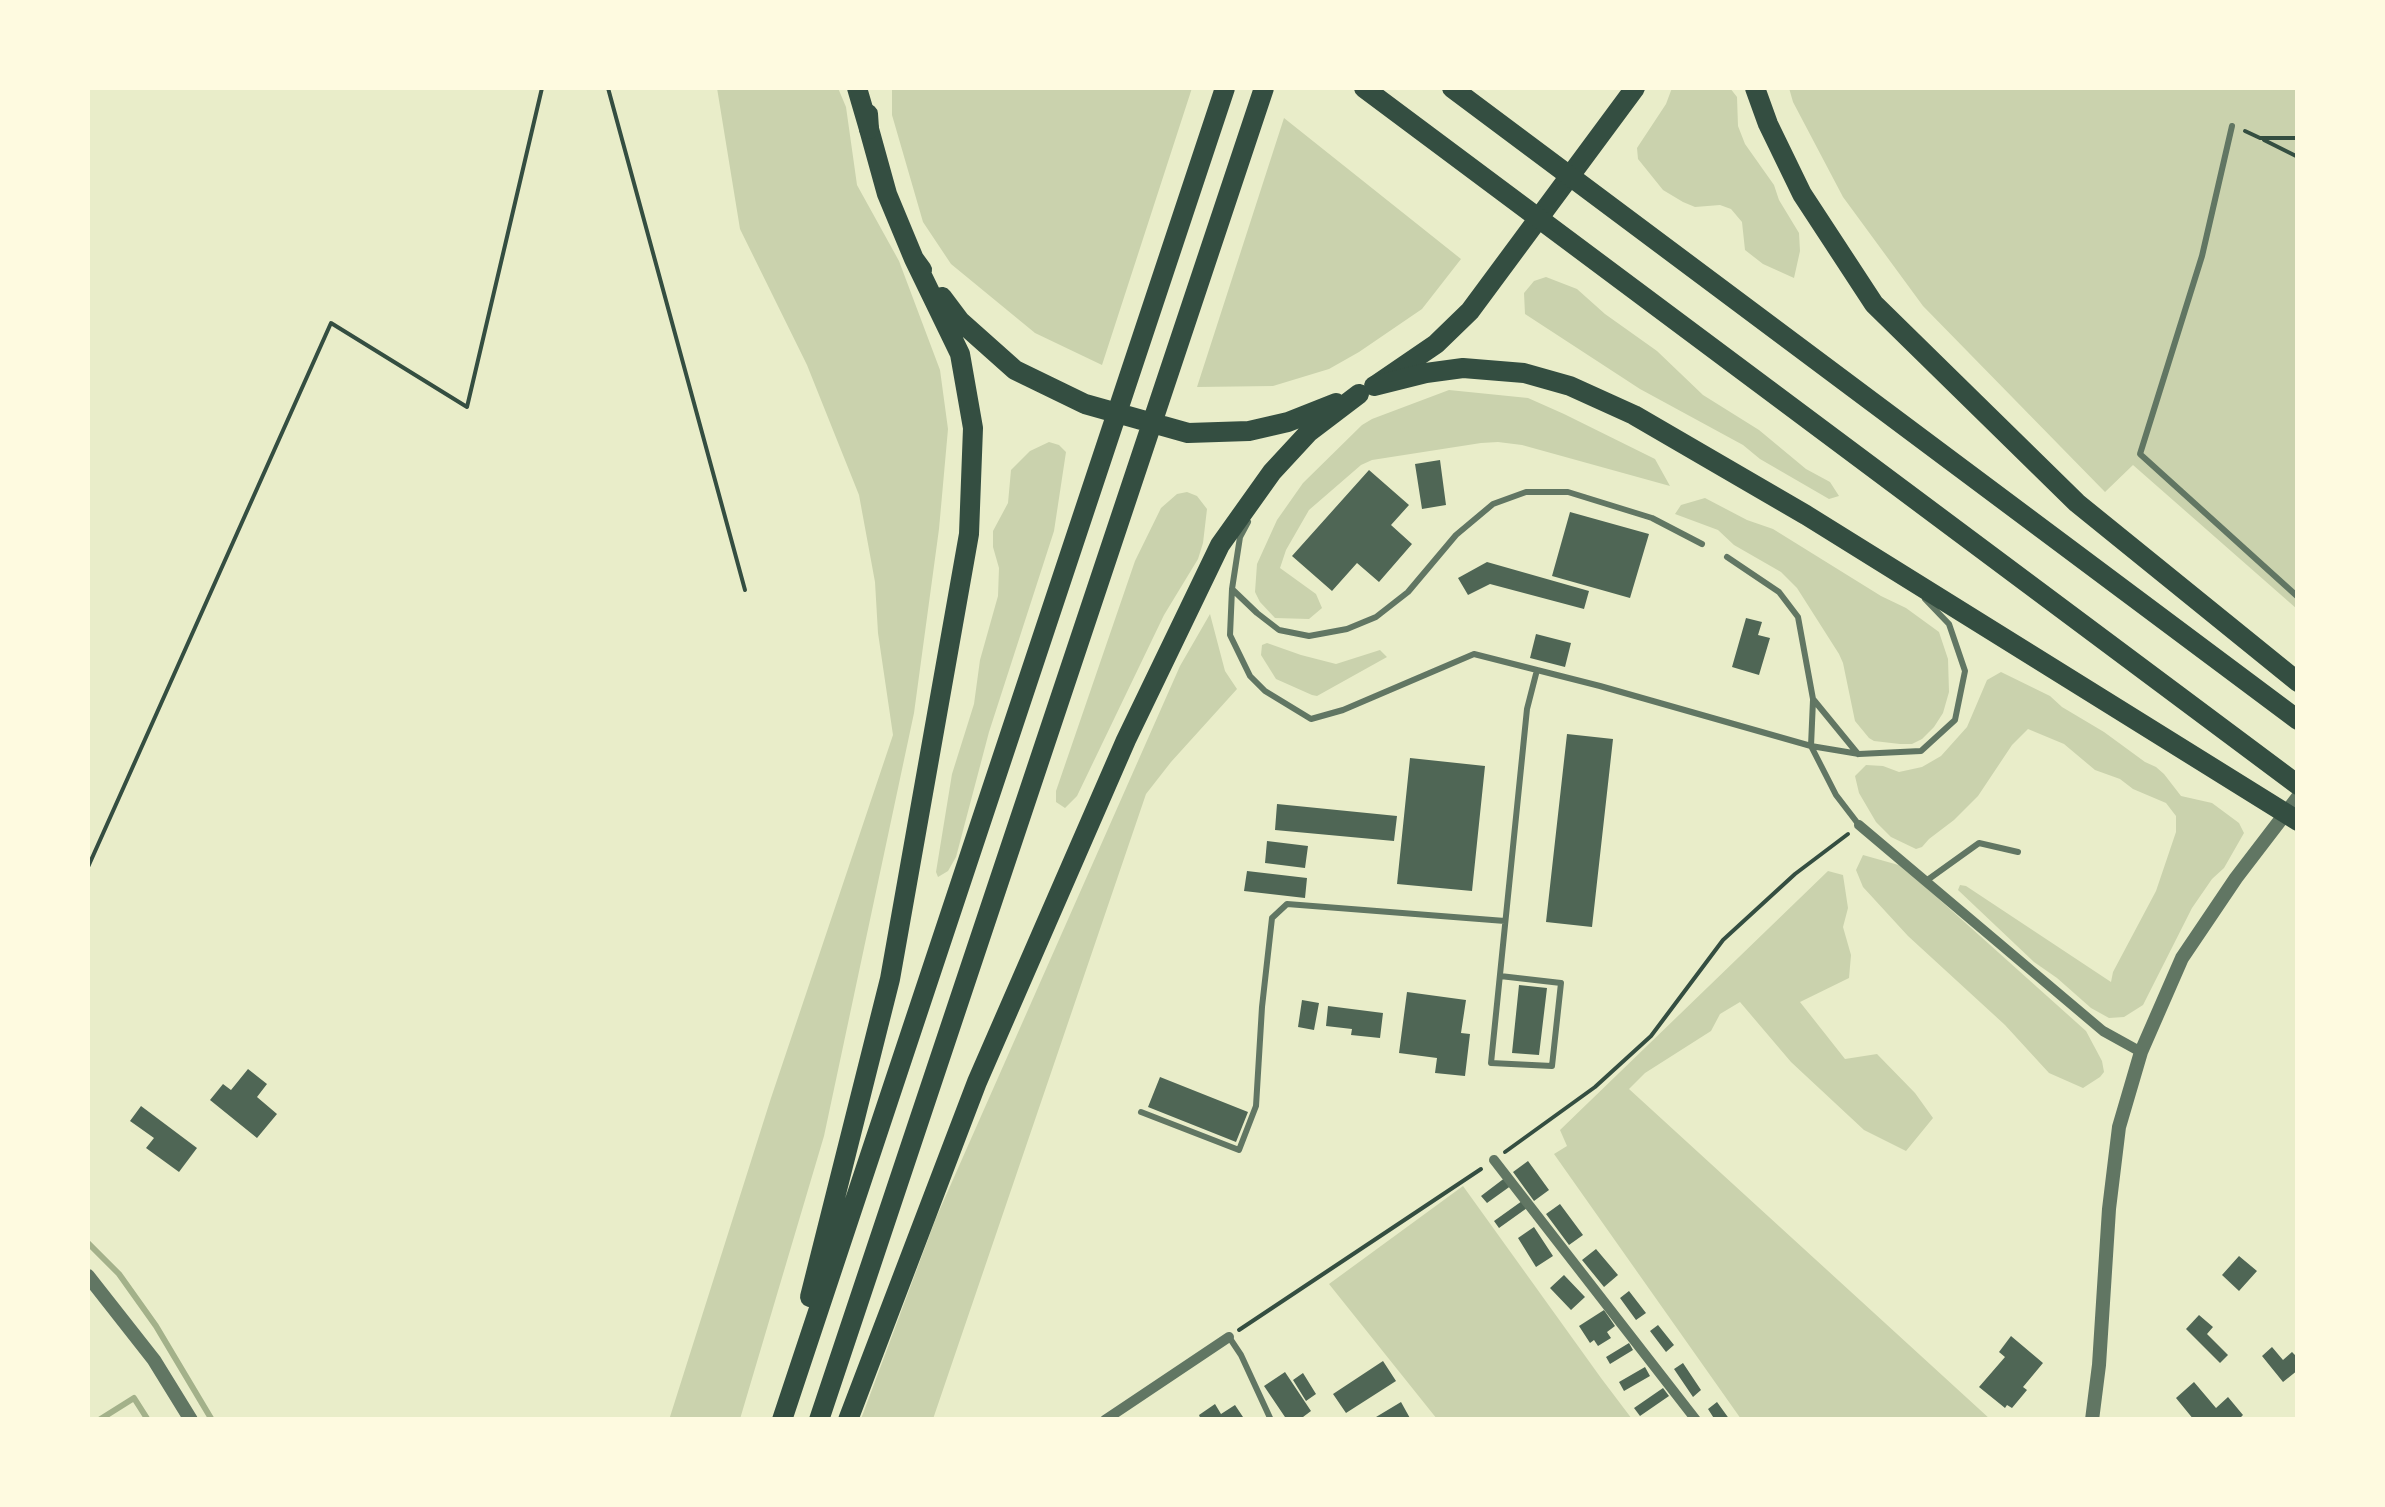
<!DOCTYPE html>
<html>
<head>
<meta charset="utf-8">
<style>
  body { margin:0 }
  #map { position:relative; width:2385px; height:1507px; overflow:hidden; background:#e9edc9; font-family:Lato,sans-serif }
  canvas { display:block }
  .frame { position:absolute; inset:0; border:90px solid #fefae0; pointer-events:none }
</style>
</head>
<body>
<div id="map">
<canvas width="2385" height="1507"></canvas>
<div class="frame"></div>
</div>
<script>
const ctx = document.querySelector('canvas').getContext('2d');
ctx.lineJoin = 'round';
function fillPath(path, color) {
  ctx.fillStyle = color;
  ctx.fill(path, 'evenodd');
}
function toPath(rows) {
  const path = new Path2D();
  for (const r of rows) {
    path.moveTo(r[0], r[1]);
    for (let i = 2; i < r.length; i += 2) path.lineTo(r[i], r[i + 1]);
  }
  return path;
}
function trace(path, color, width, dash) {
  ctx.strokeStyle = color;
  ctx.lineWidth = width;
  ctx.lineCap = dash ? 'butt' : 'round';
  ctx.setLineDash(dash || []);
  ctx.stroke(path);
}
fillPath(toPath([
  [717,88,838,88,846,107,857,185,899,261,940,370,948,429,939,529,914,713,824,1136,740,1419,669,1420,771,1098,893,735,878,633,875,582,859,495,807,365,740,229],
  [892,88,1192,88,1102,365,1035,333,951,264,923,222,892,115],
  [1672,88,1730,88,1737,97,1738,126,1745,144,1774,185,1779,200,1799,233,1800,251,1794,278,1763,264,1745,250,1742,222,1731,209,1720,205,1695,207,1683,202,1663,190,1638,159,1637,148,1666,104],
  [1789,88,2297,88,2297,609,2133,465,2105,492,1923,306,1843,197,1793,102],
  [1284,118,1461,259,1422,309,1359,352,1329,369,1273,386,1197,387],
  [1546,277,1577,289,1605,314,1657,351,1703,395,1759,430,1806,469,1830,482,1839,496,1829,499,1760,459,1743,445,1640,389,1525,314,1524,293,1534,281],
  [1449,390,1528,398,1564,414,1655,459,1670,486,1522,445,1498,442,1481,443,1372,460,1361,465,1309,510,1286,550,1280,568,1316,594,1322,608,1309,619,1275,618,1260,602,1255,592,1257,564,1277,520,1303,483,1362,425,1372,419],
  [1049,442,1059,445,1066,452,1054,531,989,732,956,857,948,871,938,877,936,872,952,774,974,704,980,660,998,596,999,568,993,547,993,531,1008,503,1011,470,1030,451],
  [1187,492,1197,496,1207,509,1203,543,1198,559,1164,615,1077,796,1065,808,1056,802,1056,791,1135,561,1161,508,1177,494],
  [1705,498,1747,520,1773,529,1881,596,1906,608,1939,632,1948,659,1949,692,1943,713,1934,727,1922,739,1912,744,1900,744,1874,741,1869,738,1855,721,1843,663,1839,654,1797,588,1781,572,1734,545,1718,530,1675,514,1681,505],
  [1210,614,1225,671,1237,689,1171,762,1146,794,933,1419,861,1419,936,1218,1180,666],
  [1267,643,1301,655,1336,664,1380,650,1387,657,1317,696,1312,695,1276,679,1261,655,1262,645],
  [2001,672,2050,696,2062,707,2104,732,2145,762,2156,767,2164,774,2181,796,2212,803,2239,823,2244,833,2224,868,2212,879,2192,908,2143,1005,2124,1017,2109,1018,2091,1008,2057,978,2034,962,1958,890,1960,885,1966,886,2111,982,2113,972,2156,891,2176,832,2176,816,2166,803,2133,789,2120,779,2095,770,2064,744,2028,729,2012,745,1978,796,1954,820,1929,839,1922,847,1916,849,1891,837,1876,822,1859,793,1855,776,1866,765,1883,766,1899,772,1922,767,1941,756,1967,727,1987,680],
  [1863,855,1902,866,2086,1031,2102,1061,2104,1072,2100,1077,2083,1088,2049,1073,2005,1025,1908,936,1863,887,1856,870],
  [1828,871,1843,875,1848,908,1843,927,1851,955,1849,978,1800,1002,1845,1059,1877,1054,1915,1093,1933,1118,1906,1151,1864,1130,1791,1062,1740,1002,1720,1014,1711,1031,1645,1073,1629,1089,1990,1419,1741,1419,1554,1154,1567,1146,1560,1130],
  [1463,1186,1601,1378,1632,1419,1437,1419,1329,1284]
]), '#cad2ad');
trace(toPath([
  [88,1243,119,1274,156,1326,212,1420],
  [99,1420,134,1398,148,1420]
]), '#a3b18a', 6);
fillPath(toPath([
  [1440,460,1446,505,1422,509,1415,464],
  [1369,470,1409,505,1391,525,1412,544,1379,582,1357,563,1332,591,1292,556],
  [1570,512,1649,534,1630,598,1552,576],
  [1487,562,1589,591,1584,609,1490,584,1468,595,1458,578],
  [1746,618,1762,622,1758,635,1770,638,1759,675,1732,667],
  [1536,634,1571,643,1565,667,1530,658],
  [1567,734,1613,739,1592,927,1546,922],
  [1410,758,1485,766,1472,891,1397,884],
  [1277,804,1397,816,1394,841,1275,830],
  [1267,841,1308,846,1305,868,1265,863],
  [1247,871,1307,878,1305,898,1244,891],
  [1519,985,1547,988,1539,1055,1512,1053],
  [1407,992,1466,1000,1461,1033,1470,1034,1465,1076,1435,1073,1437,1058,1399,1053],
  [1302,1000,1319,1003,1314,1030,1298,1027],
  [1328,1006,1383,1013,1380,1038,1351,1035,1352,1029,1326,1026],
  [248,1069,267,1084,257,1097,277,1114,257,1138,210,1100,223,1084,231,1090],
  [1160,1077,1248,1112,1236,1142,1148,1107],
  [141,1106,197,1148,179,1172,146,1148,154,1138,130,1121],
  [1528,1161,1549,1190,1534,1201,1513,1172],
  [1506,1177,1512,1185,1487,1203,1481,1196],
  [1522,1201,1527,1208,1499,1228,1494,1221],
  [1560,1204,1583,1235,1569,1245,1546,1214],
  [1534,1227,1553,1256,1536,1267,1518,1238],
  [1596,1249,1618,1275,1604,1287,1582,1260],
  [2239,1256,2257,1271,2239,1291,2222,1275],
  [1564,1275,1585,1297,1571,1310,1550,1288],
  [1629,1291,1646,1313,1636,1320,1620,1298],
  [1604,1310,1615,1326,1607,1332,1611,1338,1598,1346,1594,1340,1590,1343,1579,1326],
  [2199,1315,2213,1327,2207,1334,2228,1355,2220,1363,2186,1329],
  [1658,1325,1674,1345,1666,1352,1650,1331],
  [2011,1336,2043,1363,2023,1387,2027,1390,2012,1408,2007,1405,2005,1408,1979,1387,2005,1357,1999,1352],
  [1629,1343,1633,1350,1610,1364,1606,1357],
  [2272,1347,2283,1360,2292,1352,2298,1358,2298,1370,2283,1382,2262,1356],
  [1383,1361,1396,1381,1346,1413,1333,1394],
  [1683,1363,1701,1390,1693,1397,1674,1369],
  [1645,1367,1650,1376,1624,1391,1619,1382],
  [1285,1372,1311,1411,1299,1420,1287,1420,1264,1386],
  [1303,1373,1316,1394,1306,1401,1293,1380],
  [2194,1382,2216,1408,2228,1397,2243,1415,2238,1420,2194,1420,2176,1398],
  [1663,1388,1669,1396,1640,1416,1634,1408],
  [1401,1402,1411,1420,1371,1420],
  [1717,1402,1730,1420,1715,1420,1708,1409],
  [1215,1404,1221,1414,1235,1405,1245,1420,1201,1420,1199,1415]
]), '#4f6655');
trace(toPath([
  [608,88,745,590],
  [2245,131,2260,138,2298,138],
  [2264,140,2298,157],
  [88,867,331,323,467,407,542,88],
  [1505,1152,1595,1087,1651,1036,1723,940,1795,874,1848,834],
  [1239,1330,1481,1169]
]), '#344e41', 4);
trace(toPath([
  [2232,126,2202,256,2140,454,2298,597],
  [1248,522,1240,537,1232,589,1230,635,1250,676,1265,691,1311,719,1343,710,1474,654,1600,686,1811,746,1859,754,1921,751,1955,720,1965,671,1949,624,1925,599],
  [1727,557,1779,592,1798,617,1813,699,1858,754],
  [1233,590,1257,613,1279,630,1309,636,1347,629,1376,617,1408,592,1456,535,1493,504,1526,492,1568,492,1652,518,1702,544],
  [1813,700,1811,746,1836,795,1859,825],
  [1926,881,1979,843,2018,852],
  [1500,976,1561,983,1552,1066,1491,1063,1527,709,1537,670],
  [1141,1112,1239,1150,1256,1106,1262,1007,1272,918,1287,904,1505,921],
  [1229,1337,1241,1355,1271,1420]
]), '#617663', 6);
trace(toPath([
  [1859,825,2103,1031,2141,1052],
  [1494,1160,1696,1420],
  [1105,1420,1229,1337]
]), '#617663', 10);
trace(toPath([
  [88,1276,154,1360,191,1420],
  [2092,1420,2099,1365,2109,1209,2119,1127,2141,1052,2182,958,2236,878,2298,797]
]), '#617663', 14);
trace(toPath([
  [868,114,869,129,887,194,914,259,922,270],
  [942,297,960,321,1015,370,1085,404,1188,433,1249,431,1288,422,1336,403],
  [1376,385,1436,344,1470,311,1635,88],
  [810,1297,890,979,969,534,973,428,960,354,914,259],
  [782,1420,1225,88],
  [819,1420,1264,88],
  [848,1420,977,1082,1126,740,1220,545,1272,472,1309,432,1359,394]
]), '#344e41', 20);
trace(toPath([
  [857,88,869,129],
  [1364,88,2298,785],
  [1452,88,2298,720],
  [1755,88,1768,124,1802,194,1874,304,2077,503,2298,682],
  [1374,386,1426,373,1463,368,1524,373,1570,386,1634,415,1806,515,2298,821]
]), '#344e41', 20);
</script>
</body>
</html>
